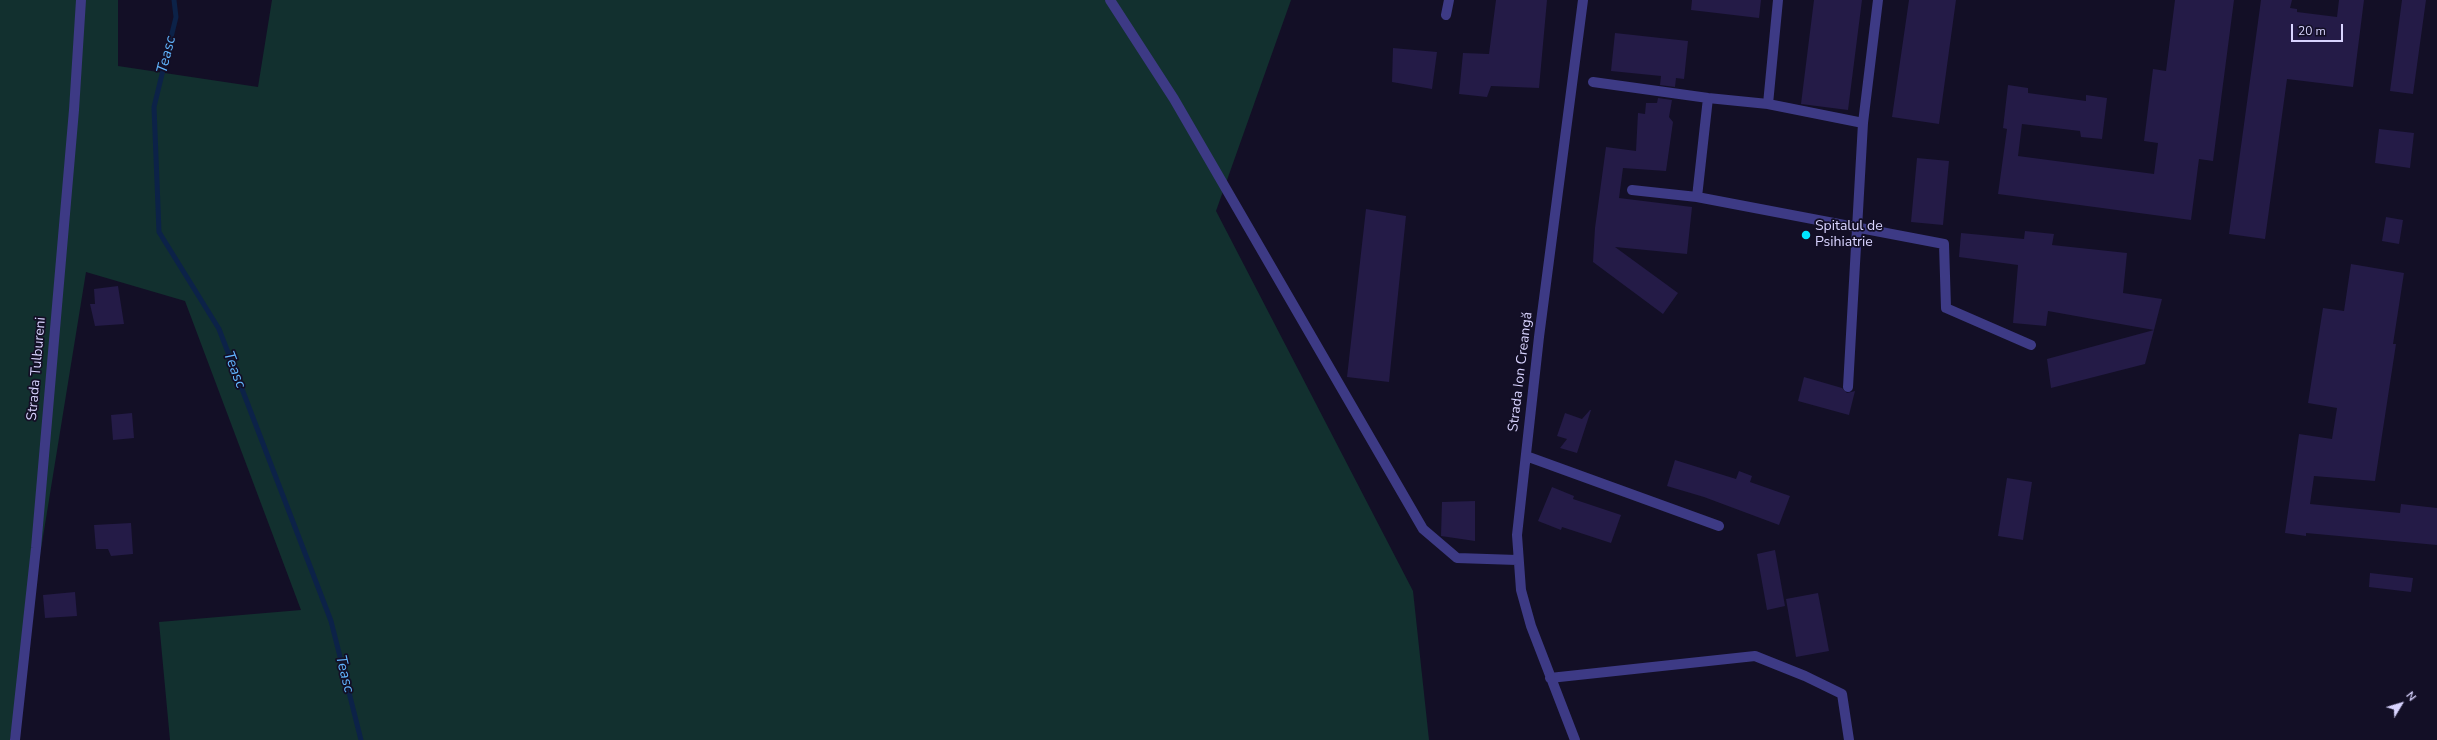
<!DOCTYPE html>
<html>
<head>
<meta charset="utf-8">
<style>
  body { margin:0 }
  #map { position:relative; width:2437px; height:740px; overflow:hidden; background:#130f26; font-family:"Nunito Sans",sans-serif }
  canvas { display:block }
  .north { position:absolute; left:2381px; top:684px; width:40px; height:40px; -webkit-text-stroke:3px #130f26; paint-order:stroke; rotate:52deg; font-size:11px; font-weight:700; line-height:16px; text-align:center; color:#d9d4ff }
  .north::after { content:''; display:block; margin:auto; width:14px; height:18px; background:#d9d4ff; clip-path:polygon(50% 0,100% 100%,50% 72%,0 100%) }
  .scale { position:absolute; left:2291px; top:24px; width:52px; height:18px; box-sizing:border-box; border:2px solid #d9d4ff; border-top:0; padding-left:5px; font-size:12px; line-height:14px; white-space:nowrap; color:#d9d4ff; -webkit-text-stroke:3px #130f26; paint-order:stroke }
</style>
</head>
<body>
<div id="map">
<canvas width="2437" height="740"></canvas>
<div class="north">N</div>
<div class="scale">20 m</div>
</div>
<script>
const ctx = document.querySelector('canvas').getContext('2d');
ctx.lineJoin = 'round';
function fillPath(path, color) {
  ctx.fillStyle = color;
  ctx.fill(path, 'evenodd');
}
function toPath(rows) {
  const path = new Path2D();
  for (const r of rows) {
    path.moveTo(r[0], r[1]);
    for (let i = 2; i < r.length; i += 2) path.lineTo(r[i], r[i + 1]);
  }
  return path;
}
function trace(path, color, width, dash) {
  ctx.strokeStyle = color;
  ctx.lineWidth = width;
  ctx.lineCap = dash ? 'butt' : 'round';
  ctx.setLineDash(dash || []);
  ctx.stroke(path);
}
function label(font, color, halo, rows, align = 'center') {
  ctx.font = font + ' "Nunito Sans",sans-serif';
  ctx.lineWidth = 3.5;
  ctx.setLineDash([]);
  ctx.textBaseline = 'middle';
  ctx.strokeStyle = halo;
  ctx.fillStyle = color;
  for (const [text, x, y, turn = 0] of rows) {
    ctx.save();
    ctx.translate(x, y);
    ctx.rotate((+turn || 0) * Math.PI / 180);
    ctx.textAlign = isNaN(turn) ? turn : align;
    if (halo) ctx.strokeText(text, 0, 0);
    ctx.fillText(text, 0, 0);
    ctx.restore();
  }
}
fillPath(toPath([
  [0,0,118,0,118,66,258,87,272,0,1291,0,1216,211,1413,591,1429,740,170,740,159,622,301,610,185,301,86,272,10,740,0,740]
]), '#12302f');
trace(toPath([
  [174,0,176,17,154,107,159,232,219,329,331,621,361,740]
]), '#0c2248', 5);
fillPath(toPath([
  [1496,0,1547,0,1539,88,1491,86,1487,97,1459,94,1463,53,1489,54],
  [1692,0,1761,0,1759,18,1691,10],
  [1814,0,1862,0,1848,110,1801,104],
  [1909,0,1956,0,1939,124,1892,117],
  [2175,0,2234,0,2213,161,2199,159,2191,220,1998,194,2007,129,2003,128,2008,85,2028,88,2028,93,2086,101,2086,95,2107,98,2102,139,2081,137,2080,131,2022,124,2018,156,2154,174,2158,143,2144,141,2153,69,2166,71],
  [2261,0,2292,0,2290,8,2297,9,2297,12,2337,17,2339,0,2364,0,2353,87,2287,79,2265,239,2229,234],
  [2402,0,2426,0,2413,94,2390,91],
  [1615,33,1688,41,1684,79,1676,78,1675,87,1660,85,1661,76,1611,71],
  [1393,48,1437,52,1432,89,1392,82],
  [1658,98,1672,100,1669,117,1673,122,1666,171,1623,168,1619,198,1692,207,1687,254,1615,247,1678,293,1663,314,1593,262,1595,228,1606,147,1636,151,1638,113,1645,114,1646,103,1657,103],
  [2379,129,2414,133,2410,168,2375,163],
  [1917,158,1949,161,1943,225,1911,222],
  [1366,209,1406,216,1389,382,1347,377],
  [2386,217,2403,220,2399,244,2382,241],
  [2025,231,2054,234,2052,245,2127,253,2123,293,2162,299,2154,330,2048,311,2046,326,2013,323,2018,265,1959,257,1961,233,2024,239],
  [2351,264,2404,273,2393,344,2396,344,2375,481,2314,476,2310,504,2400,513,2401,504,2437,508,2437,545,2306,533,2306,536,2285,533,2299,434,2332,439,2337,408,2308,403,2323,308,2344,311],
  [118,286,124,324,95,326,90,304,95,304,94,289],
  [2154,330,2145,364,2051,388,2047,359],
  [1804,377,1842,388,1847,393,1855,391,1849,415,1798,401],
  [1590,410,1591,410,1577,453,1560,448,1567,439,1557,436,1565,413,1582,419],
  [132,413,134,438,113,440,111,415],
  [1675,460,1736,479,1739,471,1752,476,1750,482,1790,496,1779,525,1704,497,1667,486],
  [2007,478,2032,482,2023,540,1998,536],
  [1552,487,1574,496,1573,499,1621,515,1611,543,1562,527,1561,530,1538,521],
  [1475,501,1475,541,1441,536,1442,502],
  [131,523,133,554,111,556,108,549,96,549,94,525],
  [1775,550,1785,606,1767,610,1757,554],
  [2370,573,2413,578,2411,592,2369,587],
  [75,592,77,616,45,618,43,595],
  [1818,593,1829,651,1796,657,1786,599]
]), '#241b47');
trace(toPath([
  [1110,0,1174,99,1423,529,1457,558,1517,560],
  [1446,15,1449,0],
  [1593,82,1708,98,1768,104,1863,123],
  [1768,104,1778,0],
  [1632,190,1697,197,1944,244,1946,308,2031,345],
  [1697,197,1708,98],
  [1848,387,1863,123,1878,0],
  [1526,456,1719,526],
  [1550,678,1755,656,1805,676,1842,694,1849,740],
  [15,740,36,548,74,110,81,0],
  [1575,740,1531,626,1521,590,1517,535,1539,337,1583,0]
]), '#3d3a85', 10);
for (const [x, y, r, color] of [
  [1806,235,5,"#00e5ff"]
]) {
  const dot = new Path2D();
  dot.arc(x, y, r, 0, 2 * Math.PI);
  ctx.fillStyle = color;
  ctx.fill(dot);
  trace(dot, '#130f26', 1.5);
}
label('14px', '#d9d4ff', '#130f26', [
  ["Spitalul de",1815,227],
  ["Psihiatrie",1815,243]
], 'left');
label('14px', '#d9d4ff', '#130f26', [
  ["Strada Tulbureni",37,369,-85],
  ["Strada Ion Creangă",1521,372,-83]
]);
label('italic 15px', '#62b6ff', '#130f26', [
  ["Teasc",167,55,-76],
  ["Teasc",234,370,69],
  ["Teasc",344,674,76]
]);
</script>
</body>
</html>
